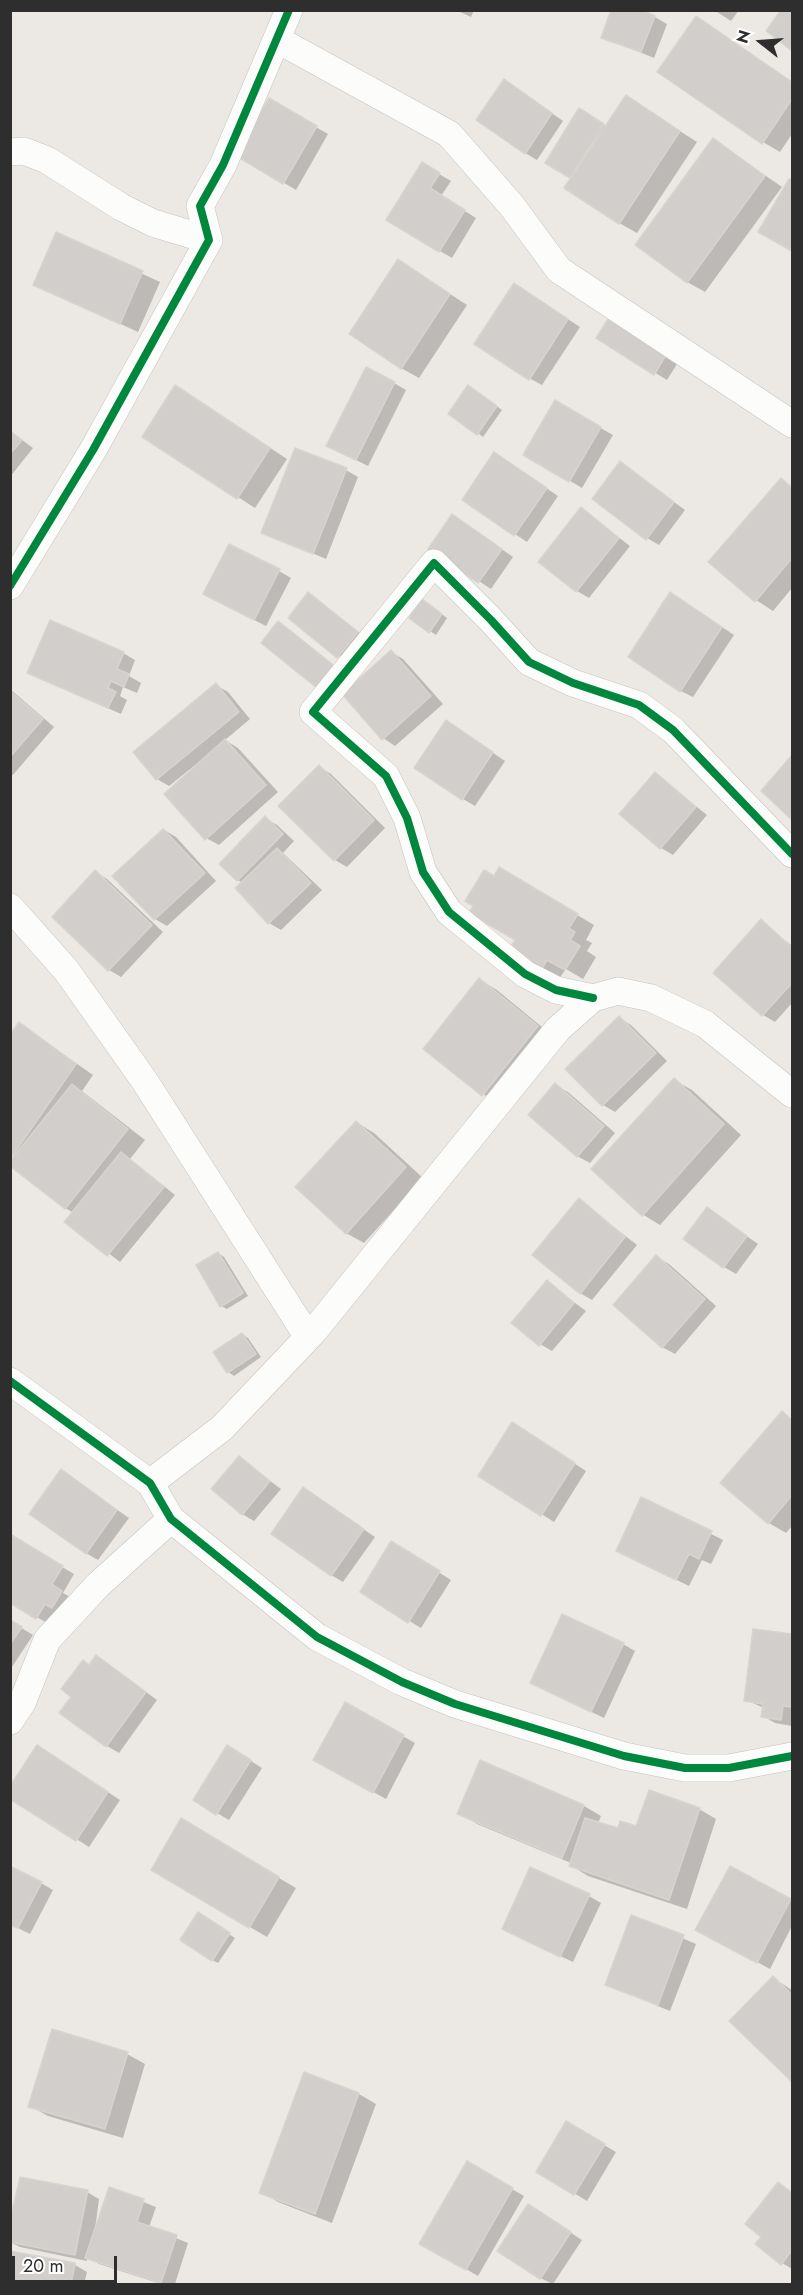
<!DOCTYPE html>
<html>
<head>
<meta charset="utf-8">
<style>
  body { margin:0 }
  #map { position:relative; width:803px; height:2295px; overflow:hidden; background:#ece8e4; font-family:Jost,sans-serif }
  canvas { display:block }
  .frame { position:absolute; inset:0; border:12px solid #2e2e2e; pointer-events:none }
  .north { position:absolute; left:731px; top:12px; width:60px; height:60px; -webkit-text-stroke:4px #fff; paint-order:stroke; rotate:287deg; font-size:16px; font-weight:700; line-height:24px; text-align:center; color:#2e2e2e }
  .north::after { content:''; display:block; margin:auto; width:21px; height:27px; background:#2e2e2e; clip-path:polygon(50% 0,100% 100%,50% 72%,0 100%) }
  .scale { position:absolute; left:12px; top:2256px; width:105px; height:27px; box-sizing:border-box; border:3px solid #2e2e2e; border-top:0; padding-left:8px; font-size:18px; line-height:21px; white-space:nowrap; color:#2e2e2e; -webkit-text-stroke:4px #fff; paint-order:stroke }
</style>
</head>
<body>
<div id="map">
<canvas width="803" height="2295"></canvas>
<div class="frame"></div>
<div class="north">N</div>
<div class="scale">20 m</div>
</div>
<script>
const ctx = document.querySelector('canvas').getContext('2d');
ctx.lineJoin = 'round';
function fillPath(path, color) {
  ctx.fillStyle = color;
  ctx.fill(path, 'evenodd');
}
function toPath(rows) {
  const path = new Path2D();
  for (const r of rows) {
    path.moveTo(r[0], r[1]);
    for (let i = 2; i < r.length; i += 2) path.lineTo(r[i], r[i + 1]);
  }
  return path;
}
function trace(path, color, width, dash) {
  ctx.strokeStyle = color;
  ctx.lineWidth = width;
  ctx.lineCap = dash ? 'butt' : 'round';
  ctx.setLineDash(dash || []);
  ctx.stroke(path);
}
fillPath(toPath([
  [456,10,474,10,471,17],
  [714,10,739,10,731,21],
  [783,10,792,10,792,49,768,31],
  [655,17,667,24,654,58,603,37],
  [697,18,792,82,792,134,780,152,763,142],
  [516,88,563,121,537,160,525,153],
  [627,97,697,142,637,233,619,223,573,178,548,162,580,110,607,127],
  [269,100,328,134,296,190,237,155],
  [714,140,782,187,705,292,687,282],
  [422,164,451,181,441,196,476,218,452,258,440,251],
  [790,181,792,182,792,250,760,231],
  [57,234,160,282,138,332,34,284],
  [399,261,467,305,419,378,401,368],
  [526,292,580,327,542,385,529,378],
  [609,321,677,364,667,380,598,338],
  [394,383,406,390,368,466,340,452],
  [475,390,502,410,483,437,478,433],
  [193,397,287,459,255,508,144,437],
  [555,402,613,435,582,488,525,454],
  [10,431,33,448,10,477],
  [506,461,558,496,527,542,464,500],
  [620,463,685,510,659,545,647,538],
  [346,470,358,477,326,559,263,532],
  [781,480,792,487,792,588,773,611,756,600],
  [581,509,630,546,589,598,577,591],
  [464,523,513,557,491,589,430,549],
  [279,571,291,578,266,626,217,601],
  [309,594,369,640,350,664,290,618],
  [683,601,734,635,693,697,681,691],
  [428,604,447,618,436,635,430,631],
  [278,623,290,630,345,674,263,643],
  [391,652,403,659,443,704,395,746,383,738],
  [123,653,135,660,129,676,141,683,137,693,123,687,120,696,127,700,121,714,41,679],
  [216,685,228,692,250,719,225,740,238,748,278,792,219,845,206,838,194,766,169,786,157,779],
  [10,689,54,727,13,775,10,774],
  [458,729,505,761,475,806,463,799],
  [792,758,792,818,763,791],
  [319,767,331,774,385,828,347,867,335,860],
  [655,774,707,815,673,855,661,848],
  [265,818,277,825,294,841,283,853,322,890,281,930,269,923,243,883,238,880],
  [164,830,176,837,216,881,167,926,155,919,115,876],
  [95,872,107,879,163,932,121,977,109,970,54,917],
  [494,878,517,879,594,925,586,940,592,943,587,951,596,957,583,979,566,969,558,980,509,952,517,940],
  [761,921,792,946,792,1003,775,1022,763,1015,716,972],
  [480,980,497,990,554,1037,500,1104,483,1094],
  [619,1018,631,1025,667,1061,615,1112,603,1105,567,1069],
  [20,1024,93,1075,82,1091,145,1140,130,1159,175,1195,120,1262,67,1221,74,1213,65,1208,14,1154],
  [674,1080,692,1090,741,1135,660,1225,642,1214],
  [555,1085,568,1092,615,1133,590,1163,577,1156],
  [356,1122,374,1133,423,1178,364,1243,346,1233],
  [579,1200,637,1245,592,1300,580,1293],
  [708,1209,758,1244,736,1274,724,1267],
  [218,1253,224,1257,248,1296,227,1309,221,1306],
  [656,1257,669,1264,716,1306,675,1354,662,1347],
  [547,1282,586,1311,552,1351,540,1344],
  [242,1334,248,1338,261,1357,234,1376,228,1372],
  [782,1413,792,1419,792,1526,786,1533,769,1523,722,1483],
  [524,1431,586,1471,554,1522,480,1475],
  [239,1458,281,1489,254,1521,242,1514],
  [61,1471,129,1518,98,1560,86,1553],
  [304,1489,375,1537,343,1582,331,1575],
  [642,1499,723,1540,711,1564,702,1560,689,1586,630,1557],
  [10,1536,74,1574,63,1593,74,1599,49,1624,10,1602],
  [404,1550,451,1580,421,1628,362,1592],
  [10,1621,33,1635,10,1670],
  [754,1631,792,1635,792,1726,775,1723,763,1716,764,1708,746,1700],
  [623,1644,635,1651,604,1718,544,1689],
  [108,1664,157,1700,119,1753,107,1746,90,1666],
  [346,1704,415,1743,386,1799,316,1760],
  [49,1754,120,1800,89,1847,10,1797],
  [240,1754,262,1768,229,1820,217,1813],
  [481,1762,584,1806,601,1816,598,1823,619,1830,637,1828,699,1809,716,1819,687,1909,588,1876,570,1865,571,1863,477,1824,459,1813],
  [182,1821,296,1888,267,1937,153,1870],
  [731,1868,792,1901,792,1926,770,1969,710,1936],
  [41,1883,53,1890,30,1934,10,1924],
  [589,1896,601,1903,573,1962,516,1935],
  [632,1917,696,1944,670,2011,607,1985],
  [204,1918,235,1938,218,1963,212,1960],
  [773,1978,792,1990,792,2080,731,2021],
  [127,2054,145,2064,123,2138,48,2116,30,2106],
  [305,2074,359,2094,376,2104,332,2223,278,2202,261,2192],
  [566,2123,616,2152,587,2201,538,2171],
  [467,2163,524,2196,478,2276,421,2243],
  [779,2183,792,2192,792,2269,782,2263,763,2237],
  [110,2189,156,2207,149,2227,188,2243,175,2284,161,2284,99,2264,87,2257,87,2261,20,2247,10,2242,87,2192,99,2199,94,2237],
  [540,2213,582,2240,553,2284,540,2278],
  [10,2252,75,2265,87,2272,84,2284,10,2284]
]), '#0003');
const building = toPath([
  [611,10,641,10,655,16,641,52,601,38,611,10],
  [781,10,792,10,792,51,766,31,781,10],
  [696,16,792,82,792,99,762,144,657,72,696,16],
  [504,79,552,113,525,154,476,120,504,79],
  [626,95,680,131,619,224,564,188,626,95],
  [269,98,317,126,283,184,235,155,269,98],
  [579,108,604,124,570,178,545,163,579,108],
  [713,138,765,176,687,283,635,245,713,138],
  [422,162,440,173,430,188,465,210,439,252,386,220,422,162],
  [789,179,792,180,792,251,758,232,789,179],
  [56,232,143,271,120,324,33,285,56,232],
  [398,259,450,294,401,369,349,334,398,259],
  [514,283,568,319,529,380,474,344,514,283],
  [608,319,666,355,654,375,596,338,608,319],
  [366,367,395,382,356,460,326,446,366,367],
  [175,385,270,448,237,499,142,437,175,385],
  [468,385,497,406,477,435,448,414,468,385],
  [555,400,601,427,569,482,523,455,555,400],
  [10,431,22,440,10,454,10,431],
  [295,448,347,468,313,554,261,533,295,448],
  [494,452,547,488,514,536,462,500,494,452],
  [620,461,674,502,646,540,592,499,620,461],
  [781,478,792,488,792,558,755,602,708,562,781,478],
  [581,507,619,538,576,592,538,562,581,507],
  [452,514,502,549,478,583,428,549,452,514],
  [229,544,280,569,254,620,203,594,229,544],
  [308,592,358,632,337,658,288,618,308,592],
  [670,592,722,627,680,692,628,657,670,592],
  [422,599,442,614,429,633,409,618,422,599],
  [50,620,124,652,117,669,129,674,124,687,111,681,108,688,116,692,108,708,27,673,50,620],
  [278,621,334,666,317,688,261,643,278,621],
  [391,650,431,696,382,740,342,694,391,650],
  [216,683,239,712,156,780,133,752,216,683],
  [10,691,43,719,10,757,10,691],
  [446,720,493,752,462,800,414,768,446,720],
  [225,739,266,785,205,840,164,794,225,739],
  [792,755,792,820,761,791,792,755],
  [319,765,374,820,334,861,278,806,319,765],
  [655,772,696,807,660,849,619,814,655,772],
  [265,816,283,834,237,881,219,864,265,816],
  [163,829,205,873,154,920,112,876,163,829],
  [277,848,311,883,268,924,235,888,277,848],
  [499,867,578,914,569,928,575,932,570,940,580,946,565,970,547,960,540,972,507,952,515,940,469,913,473,906,465,901,484,870,494,876,499,867],
  [95,870,152,925,108,971,52,917,95,870],
  [761,919,792,948,792,983,762,1016,713,973,761,919],
  [479,978,538,1026,482,1096,423,1049,479,978],
  [619,1016,656,1053,602,1106,565,1069,619,1016],
  [19,1022,76,1064,13,1155,10,1153,10,1035,19,1022],
  [674,1078,724,1124,642,1216,591,1169,674,1078],
  [555,1083,604,1126,577,1157,528,1115,555,1083],
  [72,1084,128,1129,65,1209,10,1166,10,1161,72,1084],
  [356,1121,406,1167,346,1234,295,1187,356,1121],
  [121,1152,164,1187,107,1256,64,1222,121,1152],
  [579,1198,625,1237,580,1294,532,1255,579,1198],
  [707,1207,747,1236,723,1268,683,1239,707,1207],
  [218,1252,243,1293,220,1307,196,1265,218,1252],
  [656,1255,705,1299,662,1348,613,1305,656,1255],
  [547,1280,574,1303,539,1346,511,1323,547,1280],
  [242,1333,256,1354,227,1373,213,1352,242,1333],
  [782,1411,792,1420,792,1495,768,1524,720,1483,782,1411],
  [512,1422,575,1463,541,1516,478,1476,512,1422],
  [239,1456,270,1481,242,1515,211,1489,239,1456],
  [61,1469,117,1510,86,1554,29,1514,61,1469],
  [303,1487,364,1529,331,1576,271,1534,303,1487],
  [641,1497,712,1531,699,1559,689,1554,676,1580,616,1551,641,1497],
  [10,1534,63,1566,52,1584,62,1591,52,1608,45,1604,36,1619,10,1603,10,1534],
  [391,1541,440,1571,408,1623,360,1592,391,1541],
  [562,1614,624,1643,591,1712,530,1683,562,1614],
  [10,1620,22,1627,10,1644,10,1620],
  [753,1629,792,1634,792,1707,783,1706,781,1720,761,1717,763,1704,744,1701,753,1629],
  [96,1655,146,1692,106,1747,59,1713,71,1697,61,1689,83,1660,89,1665,96,1655],
  [345,1702,404,1735,373,1793,313,1760,345,1702],
  [37,1745,108,1792,76,1841,10,1799,10,1786,37,1745],
  [227,1745,251,1760,216,1815,193,1800,227,1745],
  [480,1760,584,1805,562,1858,457,1814,480,1760],
  [649,1790,700,1808,669,1900,569,1866,585,1818,618,1828,620,1821,636,1826,649,1790],
  [181,1818,279,1877,249,1928,151,1870,181,1818],
  [10,1866,42,1882,18,1928,10,1925,10,1866],
  [730,1866,791,1899,757,1963,695,1930,730,1866],
  [530,1867,590,1894,560,1957,502,1929,530,1867],
  [198,1912,230,1933,212,1961,180,1940,198,1912],
  [631,1915,684,1935,658,2005,605,1985,631,1915],
  [773,1976,792,1995,792,2082,729,2021,773,1976],
  [52,2029,128,2052,105,2129,28,2107,52,2029],
  [304,2072,359,2093,315,2214,259,2193,304,2072],
  [566,2121,605,2144,574,2195,536,2172,566,2121],
  [467,2161,513,2188,466,2270,419,2244,467,2161],
  [20,2177,88,2190,75,2255,10,2242,10,2221,20,2177],
  [778,2182,792,2193,792,2250,781,2265,755,2244,761,2237,745,2224,778,2182],
  [109,2187,144,2199,137,2222,177,2235,161,2283,85,2258,109,2187],
  [528,2204,571,2232,540,2279,497,2251,528,2204],
  [10,2251,75,2263,71,2284,10,2284,10,2251]
]);
fillPath(building, '#d1cecb');
trace(building, '#d7d4d0', 1.5);
const street = toPath([
  [278,40,449,134,512,206,559,270,792,424],
  [10,152,24,151,47,160,121,207,153,223,209,240],
  [10,586,93,450,209,240,200,206,223,165,289,10],
  [10,907,66,970,144,1080,308,1337],
  [593,998,556,990,525,974,449,912,423,872,407,818,386,776,313,712,434,563,491,620,529,662,573,683,639,705,673,730,792,854],
  [10,1381,150,1483,171,1519,317,1637,402,1682,455,1704,624,1756,685,1768,729,1768,792,1756],
  [150,1483,222,1428,314,1331,558,1029,593,998,618,991,651,998,705,1024,792,1094],
  [10,1721,22,1703,47,1640,98,1585,171,1519]
]);
trace(street, '#c5c4c5', 28);
trace(street, '#fcfcfb', 27);
trace(toPath([
  [10,586,93,450,209,240,200,206,223,165,289,10],
  [593,998,556,990,525,974,449,912,423,872,407,818,386,776,313,712,434,563,491,620,529,662,573,683,639,705,673,730,792,854],
  [10,1381,150,1483,171,1519,317,1637,402,1682,455,1704,624,1756,685,1768,729,1768,792,1756]
]), '#00873e', 8);
</script>
</body>
</html>
